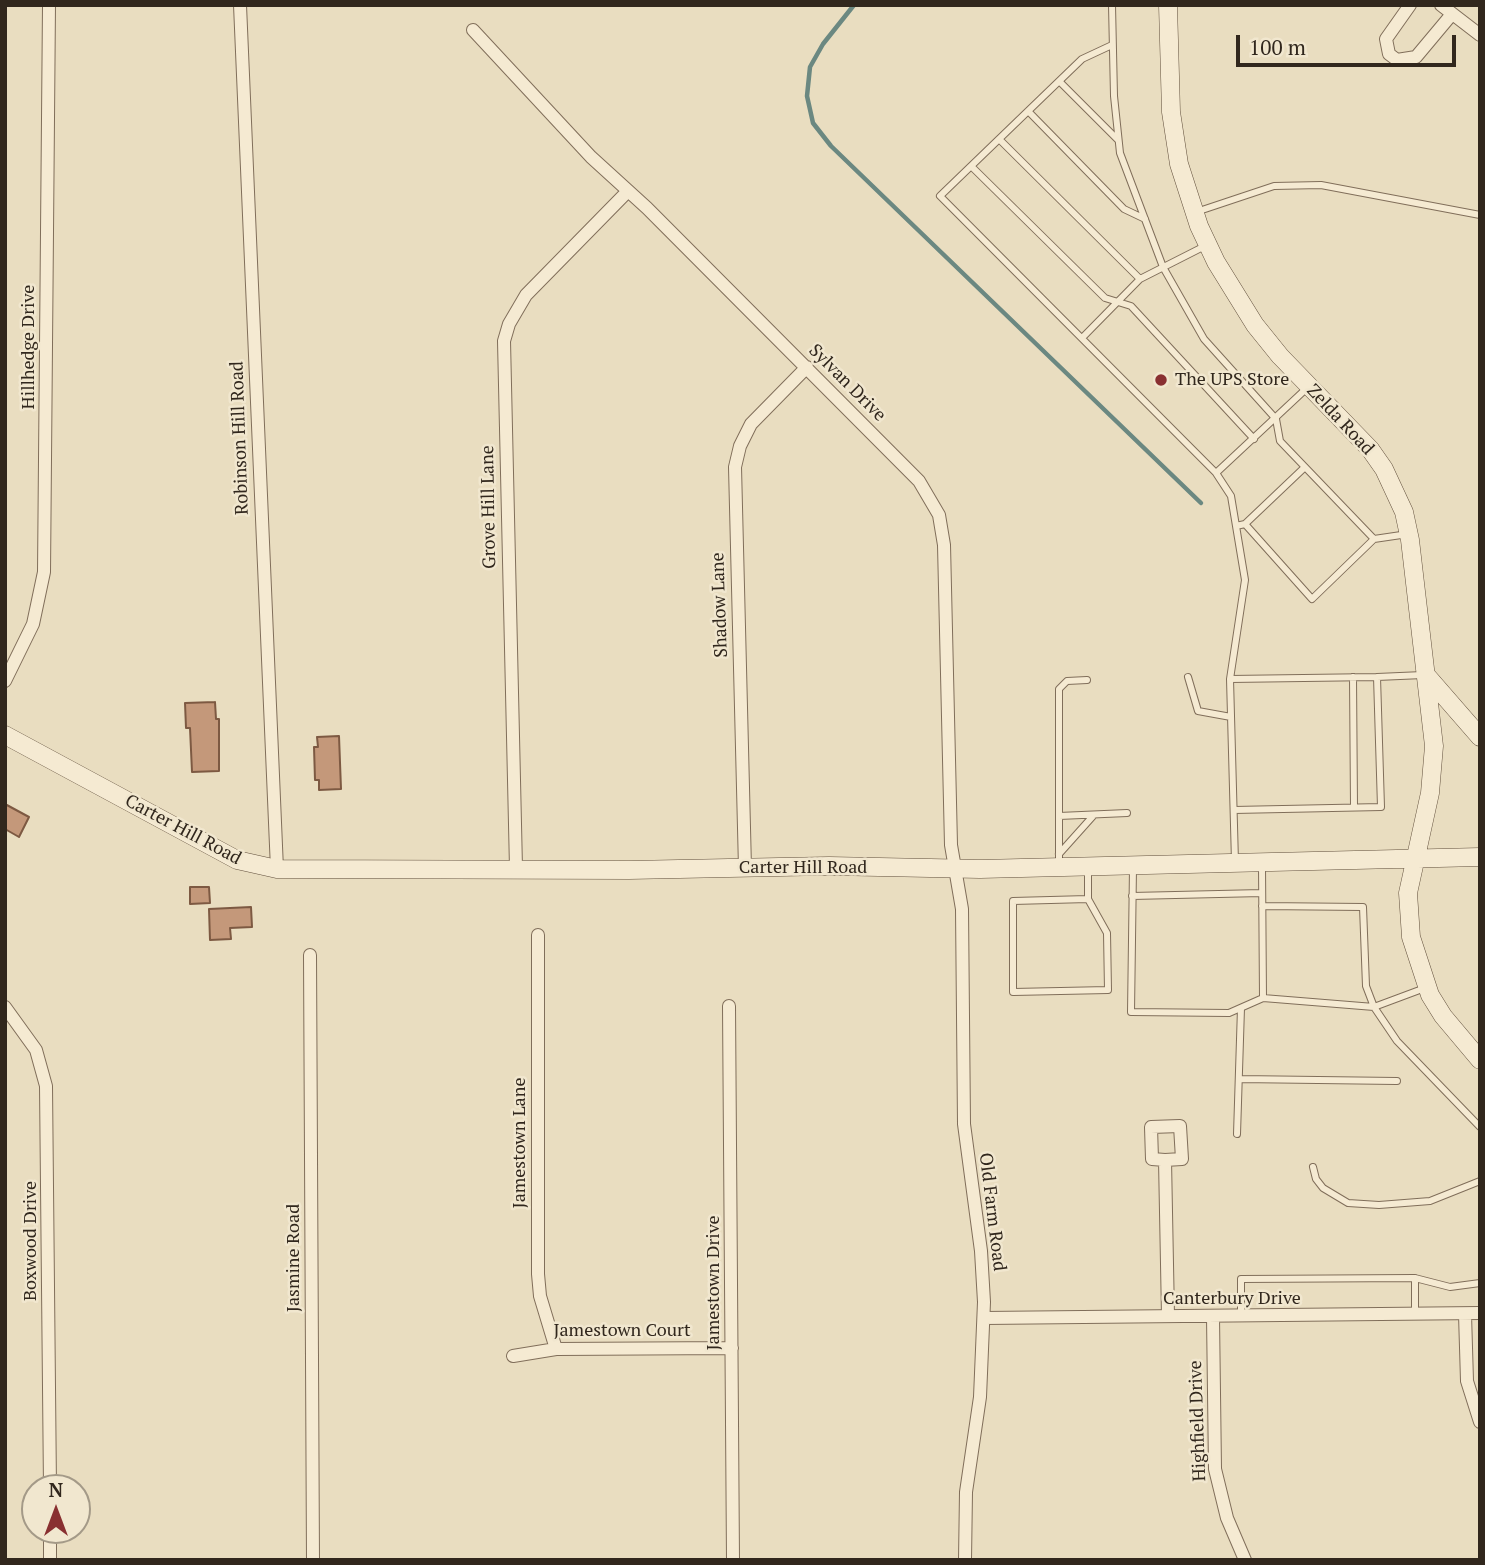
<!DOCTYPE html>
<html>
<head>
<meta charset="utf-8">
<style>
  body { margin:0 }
  #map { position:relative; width:1485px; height:1565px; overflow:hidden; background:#e9ddc0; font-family:"PT Serif",serif }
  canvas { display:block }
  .frame { position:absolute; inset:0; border:7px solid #31271d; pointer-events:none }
  .north { position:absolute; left:21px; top:1474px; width:70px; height:70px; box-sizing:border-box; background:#f1e7cf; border:2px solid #a49a88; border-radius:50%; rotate:0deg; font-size:19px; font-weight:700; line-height:28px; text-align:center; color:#31271d }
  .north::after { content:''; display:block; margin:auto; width:24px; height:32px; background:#893031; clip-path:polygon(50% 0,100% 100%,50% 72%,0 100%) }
  .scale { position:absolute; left:1236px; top:35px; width:220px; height:32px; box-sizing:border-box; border:4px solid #31271d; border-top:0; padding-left:9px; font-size:21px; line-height:24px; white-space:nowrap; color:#31271d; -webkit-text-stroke:5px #f1e7cf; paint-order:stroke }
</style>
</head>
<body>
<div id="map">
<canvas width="1485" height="1565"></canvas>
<div class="frame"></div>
<div class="north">N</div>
<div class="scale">100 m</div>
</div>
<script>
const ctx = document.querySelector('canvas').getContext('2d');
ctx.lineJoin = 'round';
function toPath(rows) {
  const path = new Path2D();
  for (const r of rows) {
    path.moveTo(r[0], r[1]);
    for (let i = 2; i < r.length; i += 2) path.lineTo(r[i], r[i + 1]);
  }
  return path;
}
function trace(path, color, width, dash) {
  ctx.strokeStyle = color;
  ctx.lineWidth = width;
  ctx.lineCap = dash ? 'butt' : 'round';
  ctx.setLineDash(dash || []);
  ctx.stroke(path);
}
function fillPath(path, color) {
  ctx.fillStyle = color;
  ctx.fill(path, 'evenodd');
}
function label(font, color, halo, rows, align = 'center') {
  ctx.font = font + ' "PT Serif",serif';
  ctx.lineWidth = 5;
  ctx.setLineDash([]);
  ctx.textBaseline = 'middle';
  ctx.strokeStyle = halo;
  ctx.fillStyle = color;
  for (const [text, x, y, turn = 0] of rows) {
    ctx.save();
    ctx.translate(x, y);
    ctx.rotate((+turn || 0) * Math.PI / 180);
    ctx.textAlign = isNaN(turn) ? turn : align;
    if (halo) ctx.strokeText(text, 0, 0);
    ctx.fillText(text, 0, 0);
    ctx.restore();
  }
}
trace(toPath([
  [854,5,823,44,810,67,807,96,813,123,831,146,1201,503]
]), '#6b8881', 4.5);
const building = toPath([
  [215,702,216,719,219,719,219,771,192,772,190,728,186,728,185,703,215,702],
  [339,736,341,789,319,790,319,780,315,780,314,747,318,747,317,737,339,736],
  [5,804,29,817,19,837,5,829,5,804],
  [190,887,209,887,210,903,190,904,190,887],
  [251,907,252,927,230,928,231,939,210,940,209,909,251,907]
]);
fillPath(building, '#c4987a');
trace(building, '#7d5942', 2);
const lane = toPath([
  [1112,5,1114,96,1120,153,1163,267,1204,339,1276,419,1280,441,1374,539,1408,534],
  [1112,45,1082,59,940,196,1216,473,1231,496,1245,580,1230,679,1235,862],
  [1059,81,1118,140],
  [1028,111,1124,209,1145,219],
  [999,139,1140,279],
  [971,166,1105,298,1131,306,1254,439],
  [1196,212,1274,186,1321,185,1480,215],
  [1082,338,1140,279,1205,246],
  [1216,473,1307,388],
  [1245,524,1312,599,1374,539],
  [1236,526,1245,524,1305,467],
  [1188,677,1198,711,1231,717],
  [1353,677,1354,807],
  [1230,679,1377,677],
  [1234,810,1381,807,1377,677,1423,675],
  [1059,816,1127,813],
  [1059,854,1093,816],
  [1059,866,1059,689,1067,681,1087,680],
  [1262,866,1263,998,1374,1007,1425,988],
  [1133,868,1131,1012,1229,1013,1263,998],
  [1088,869,1088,899,1107,933,1108,990,1013,992,1013,901,1088,899],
  [1132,896,1262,893],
  [1262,906,1363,907,1366,986,1374,1007,1397,1041,1480,1127],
  [1239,1079,1397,1081],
  [1237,1134,1241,1008],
  [1313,1167,1316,1179,1323,1188,1348,1203,1379,1205,1430,1201,1480,1181],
  [1415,1313,1415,1278,1450,1287,1480,1283],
  [1241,1315,1241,1279,1415,1278]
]);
const street = toPath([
  [240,5,277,869],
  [1410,5,1386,39,1389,54,1397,60,1416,57,1452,14],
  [1441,5,1480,35],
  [473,30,591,157,647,208,919,481,939,515,944,545,951,845,962,909,964,1124,981,1251,984,1302,980,1397,966,1492,965,1560],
  [5,681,33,624,44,572,49,5],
  [516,868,504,341,509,324,526,295,628,191],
  [745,868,735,467,740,446,751,424,807,367],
  [538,935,538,1274,540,1296,556,1349],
  [310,955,313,1560],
  [729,1006,733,1560],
  [5,1007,36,1050,46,1086,50,1488],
  [1165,1160,1182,1159,1180,1126,1151,1127,1152,1159,1165,1160,1168,1316],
  [1465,1314,1467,1381,1480,1422],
  [1213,1317,1215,1469,1227,1518,1245,1560],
  [984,1318,1480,1313],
  [513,1356,556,1349,732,1348],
  [50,1530,50,1560]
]);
const secondary = toPath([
  [1168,5,1171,112,1179,164,1199,226,1216,262,1255,325,1280,356,1370,449,1384,469,1404,512,1410,540,1434,746,1430,793,1408,893,1411,937,1430,995,1443,1016,1480,1060],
  [1426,675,1480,737],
  [5,735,237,860,277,869,629,870,829,866,980,869,1480,857]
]);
trace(lane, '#806e5a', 8);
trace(street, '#806e5a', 14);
trace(secondary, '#62503d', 19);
trace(lane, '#f5ead2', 6);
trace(street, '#f5ead2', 12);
trace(secondary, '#f5ead2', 18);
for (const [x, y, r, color] of [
  [1161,380,7,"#893031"]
]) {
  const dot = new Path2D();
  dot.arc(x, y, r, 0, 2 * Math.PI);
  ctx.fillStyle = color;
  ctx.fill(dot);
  trace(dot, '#f1e7cf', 2.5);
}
label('18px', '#31271d', '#f1e7cf', [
  ["Hillhedge Drive",29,347,-90],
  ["Sylvan Drive",847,383,45],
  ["Zelda Road",1340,420,47],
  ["Robinson Hill Road",240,438,-92],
  ["Grove Hill Lane",489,507,-91],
  ["Shadow Lane",720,605,-92],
  ["Carter Hill Road",183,830,28],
  ["Carter Hill Road",803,868],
  ["Jamestown Lane",520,1143,-90],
  ["Old Farm Road",992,1212,83],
  ["Boxwood Drive",31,1241,-90],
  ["Jasmine Road",294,1258,-90],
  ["Jamestown Drive",714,1283,-90],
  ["Canterbury Drive",1232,1299],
  ["Jamestown Court",622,1331],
  ["Highfield Drive",1198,1421,-92]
]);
label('18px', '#31271d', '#f1e7cf', [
  ["The UPS Store",1175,380]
], 'left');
</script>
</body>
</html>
